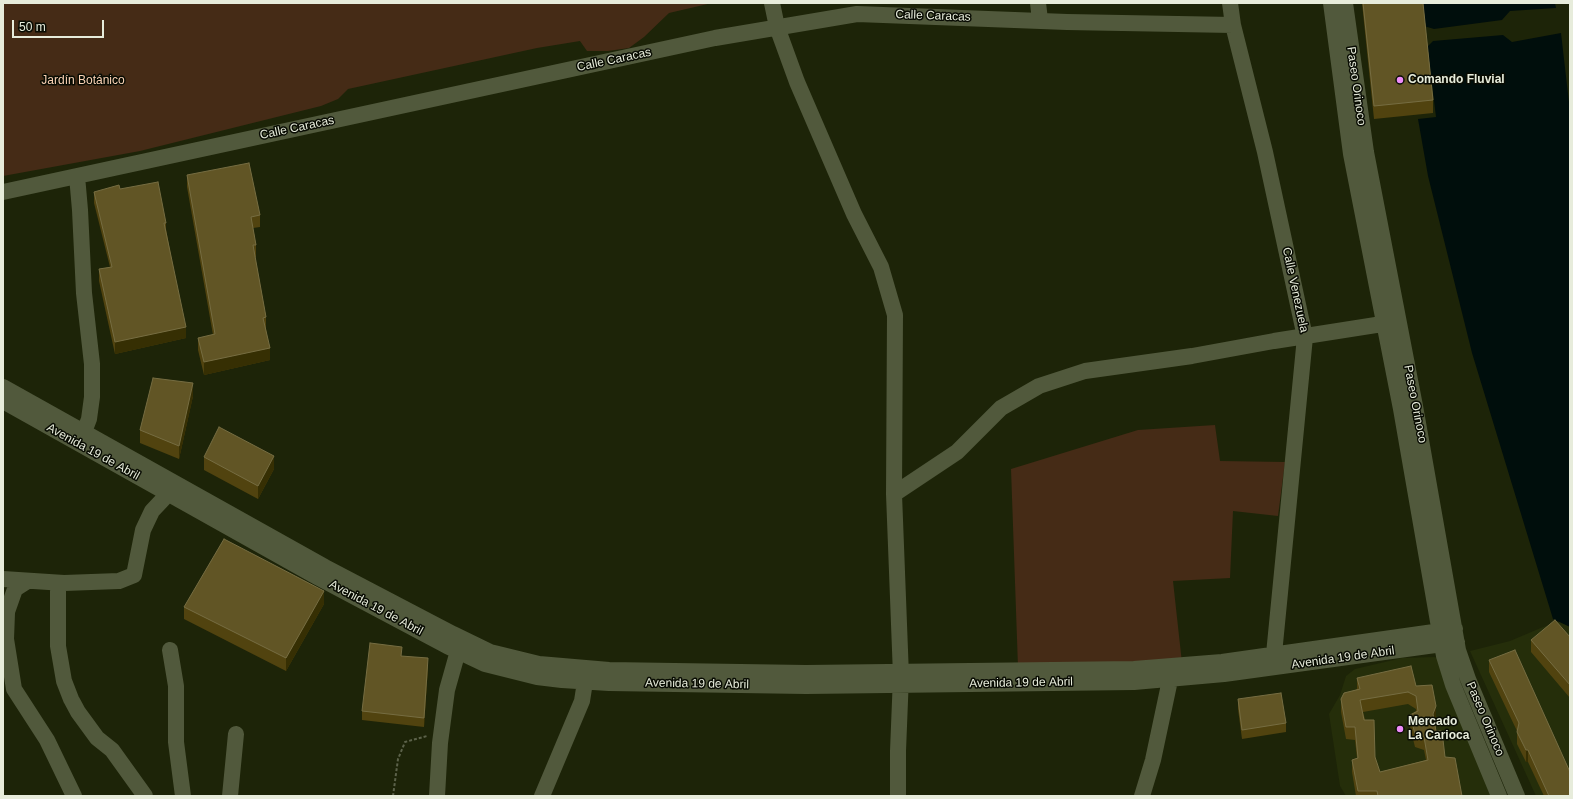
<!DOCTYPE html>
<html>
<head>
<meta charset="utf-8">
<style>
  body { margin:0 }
  #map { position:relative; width:1573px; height:799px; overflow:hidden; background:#1d2408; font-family:Arial,sans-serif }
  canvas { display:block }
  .frame { position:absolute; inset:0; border:4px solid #e7ecdb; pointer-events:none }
  .scale { position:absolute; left:12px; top:20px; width:92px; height:18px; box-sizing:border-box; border:2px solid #e7ecdb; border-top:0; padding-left:5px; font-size:12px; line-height:14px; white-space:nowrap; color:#e7ecdb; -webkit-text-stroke:3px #090c03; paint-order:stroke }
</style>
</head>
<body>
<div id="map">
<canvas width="1573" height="799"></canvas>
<div class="frame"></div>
<div class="scale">50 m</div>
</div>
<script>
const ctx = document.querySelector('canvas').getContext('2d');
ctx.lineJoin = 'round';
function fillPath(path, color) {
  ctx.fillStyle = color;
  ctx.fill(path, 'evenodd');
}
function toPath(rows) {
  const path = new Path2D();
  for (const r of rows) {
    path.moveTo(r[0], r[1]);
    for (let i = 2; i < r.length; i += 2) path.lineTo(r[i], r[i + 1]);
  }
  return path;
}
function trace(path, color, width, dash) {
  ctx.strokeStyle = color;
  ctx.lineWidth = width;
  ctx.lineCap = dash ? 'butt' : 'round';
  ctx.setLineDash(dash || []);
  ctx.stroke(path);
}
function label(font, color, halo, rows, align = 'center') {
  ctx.font = font + ' Arial,sans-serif';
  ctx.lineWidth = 3;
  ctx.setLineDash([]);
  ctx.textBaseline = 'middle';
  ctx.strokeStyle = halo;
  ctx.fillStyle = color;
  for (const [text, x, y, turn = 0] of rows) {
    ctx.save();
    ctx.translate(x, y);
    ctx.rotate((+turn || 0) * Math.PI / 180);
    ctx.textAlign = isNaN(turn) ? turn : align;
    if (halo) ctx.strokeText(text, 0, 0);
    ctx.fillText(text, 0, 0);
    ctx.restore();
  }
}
fillPath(toPath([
  [1562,621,1570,625,1570,796,1536,796,1470,651,1510,641,1543,627],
  [1434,657,1446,660,1497,796,1346,796,1340,786,1329,714,1340,695,1346,676,1355,669,1402,658]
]), '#252e0a');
fillPath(toPath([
  [3,3,712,3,669,13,644,37,629,48,608,51,587,51,580,41,537,48,348,89,338,99,321,106,140,151,3,176],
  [1215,425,1220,461,1285,462,1278,516,1233,511,1230,578,1173,581,1182,663,1018,667,1011,469,1138,430]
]), '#452b16');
fillPath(toPath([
  [1422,3,1570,3,1570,627,1553,619,1472,353,1428,176,1418,119,1436,117]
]), '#000e0c');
fillPath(toPath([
  [1555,3,1570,3,1570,111,1561,33,1512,42,1503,35,1433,41,1426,48,1424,26,1434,29,1502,20,1510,11,1556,8]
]), '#1d2408');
trace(toPath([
  [393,796,398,759,405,742,427,736]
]), '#5c624a', 2, [3, 2]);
trace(toPath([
  [772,3,777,27,797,82,854,214,881,267,895,315,894,494,901,676,898,751,898,796],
  [1038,3,1040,20],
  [1230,3,1233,25,1265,152,1305,337,1274,654],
  [1331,3,1351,154,1401,409,1444,656,1453,685,1499,796],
  [1345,3,1366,152,1415,406,1458,650,1468,679,1517,796],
  [77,176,80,210,84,293,92,364,92,397,89,419,84,432],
  [3,192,715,38,857,14,1067,22,1233,25],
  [3,387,325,567,453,634,490,652,539,664,609,670,806,673,1134,669,1222,662,1455,629],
  [3,401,319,578,447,646,485,664,537,677,562,680,609,683,806,686,1134,682,1224,674,1457,642],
  [894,494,957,452,1001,408,1039,386,1085,371,1192,356,1274,341,1395,322],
  [3,579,64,583,119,581,134,575,143,530,152,511,168,494],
  [58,583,58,646,64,681,71,699,78,712,97,738,112,750,145,796],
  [3,613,7,613,6,639,14,689,47,740,74,796],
  [3,623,15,589,26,582],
  [170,650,176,686,176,742,183,796],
  [230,796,236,734],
  [437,796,440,743,447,690,458,651],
  [542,796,582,701,585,682],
  [1142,796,1153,760,1170,680]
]), '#51593c', 16);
fillPath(toPath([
  [1362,3,1423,3,1433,100,1433,113,1374,119],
  [187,175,260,215,260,227,253,228,256,245,256,257,255,257,266,317,266,329,270,360,204,375,198,350,198,338,213,335,187,187],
  [120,189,166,223,166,229,186,338,115,354,99,281,99,269,110,267,94,203,94,192],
  [193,396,179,459,140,443,140,430],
  [204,457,274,469,258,499,204,470],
  [324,604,286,671,184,619,184,607],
  [1570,637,1570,698,1531,652,1531,640],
  [402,657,428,667,424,727,362,720,362,711],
  [1489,660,1570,796,1544,796,1528,762,1526,762,1517,744,1517,731,1489,672],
  [1357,678,1416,686,1436,718,1434,723,1436,731,1445,757,1462,796,1356,796,1352,772,1352,760,1357,758,1355,740,1346,739,1341,712,1341,699,1357,689],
  [1408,704,1416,709,1416,711,1410,715,1410,727,1415,747,1424,750,1426,760,1380,772,1375,757,1363,712],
  [1238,699,1286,723,1286,732,1242,739,1238,709]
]), '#51430f');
fillPath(toPath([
  [186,327,186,338,115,354,115,342],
  [270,348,270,360,204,375,204,362],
  [193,383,193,396,179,459,179,446],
  [274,456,274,469,258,499,258,486],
  [324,591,324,604,286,671,286,658],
  [428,658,428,667,424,727,424,718],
  [1436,706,1436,718,1433,727,1433,714],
  [1526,750,1528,750,1528,762,1526,762]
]), '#362f03');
const building = toPath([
  [1363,3,1423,3,1433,100,1374,106,1363,3],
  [249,163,260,215,251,217,256,245,253,245,266,317,263,318,270,348,204,362,198,338,215,334,187,175,249,163],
  [158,182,166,223,164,223,186,327,115,342,99,269,112,267,94,192,119,185,120,189,158,182],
  [153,378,193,383,179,446,140,430,153,378],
  [219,427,274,456,258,486,204,457,219,427],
  [224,539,324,591,286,658,184,607,224,539],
  [1555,620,1570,637,1570,685,1531,640,1555,620],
  [370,643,402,647,401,656,428,658,424,718,362,711,370,643],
  [1515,650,1570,772,1570,796,1549,796,1528,750,1526,750,1517,732,1519,723,1489,660,1515,650],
  [1411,666,1416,686,1432,685,1436,706,1433,714,1436,731,1442,731,1445,757,1455,758,1462,796,1378,796,1377,791,1358,791,1352,760,1358,758,1355,727,1346,727,1341,699,1344,693,1360,689,1357,678,1411,666],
  [1408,692,1416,696,1418,711,1410,715,1415,734,1424,737,1428,760,1380,772,1375,757,1374,720,1364,720,1360,700,1408,692],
  [1281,693,1286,723,1242,730,1238,699,1281,693]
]);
fillPath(building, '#615525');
trace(building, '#766d42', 1);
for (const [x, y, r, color] of [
  [1400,80,4,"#ee8cf8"],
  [1400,729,4,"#ee8cf8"]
]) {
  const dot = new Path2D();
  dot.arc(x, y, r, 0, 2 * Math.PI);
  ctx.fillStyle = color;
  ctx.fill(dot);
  trace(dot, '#090c03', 1.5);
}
label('12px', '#e7ecdb', '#090c03', [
  ["Calle Caracas",933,16,2],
  ["Calle Caracas",614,60,-12],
  ["Paseo Orinoco",1356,86,82],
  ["Calle Caracas",297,128,-12],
  ["Calle Venezuela",1295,290,78],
  ["Paseo Orinoco",1415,404,79],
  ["Avenida 19 de Abril",93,452,29],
  ["Avenida 19 de Abril",376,608,28],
  ["Avenida 19 de Abril",1343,658,-8],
  ["Avenida 19 de Abril",1021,683,-1],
  ["Avenida 19 de Abril",697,684,1],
  ["Paseo Orinoco",1485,719,67]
]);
label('bold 12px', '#e7ecdb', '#090c03', [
  ["Comando Fluvial",1408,80],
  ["Mercado",1408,722],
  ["La Carioca",1408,736]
], 'left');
label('12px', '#fad2b5', '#090c03', [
  ["Jardín Botánico",83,81]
]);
</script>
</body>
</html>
